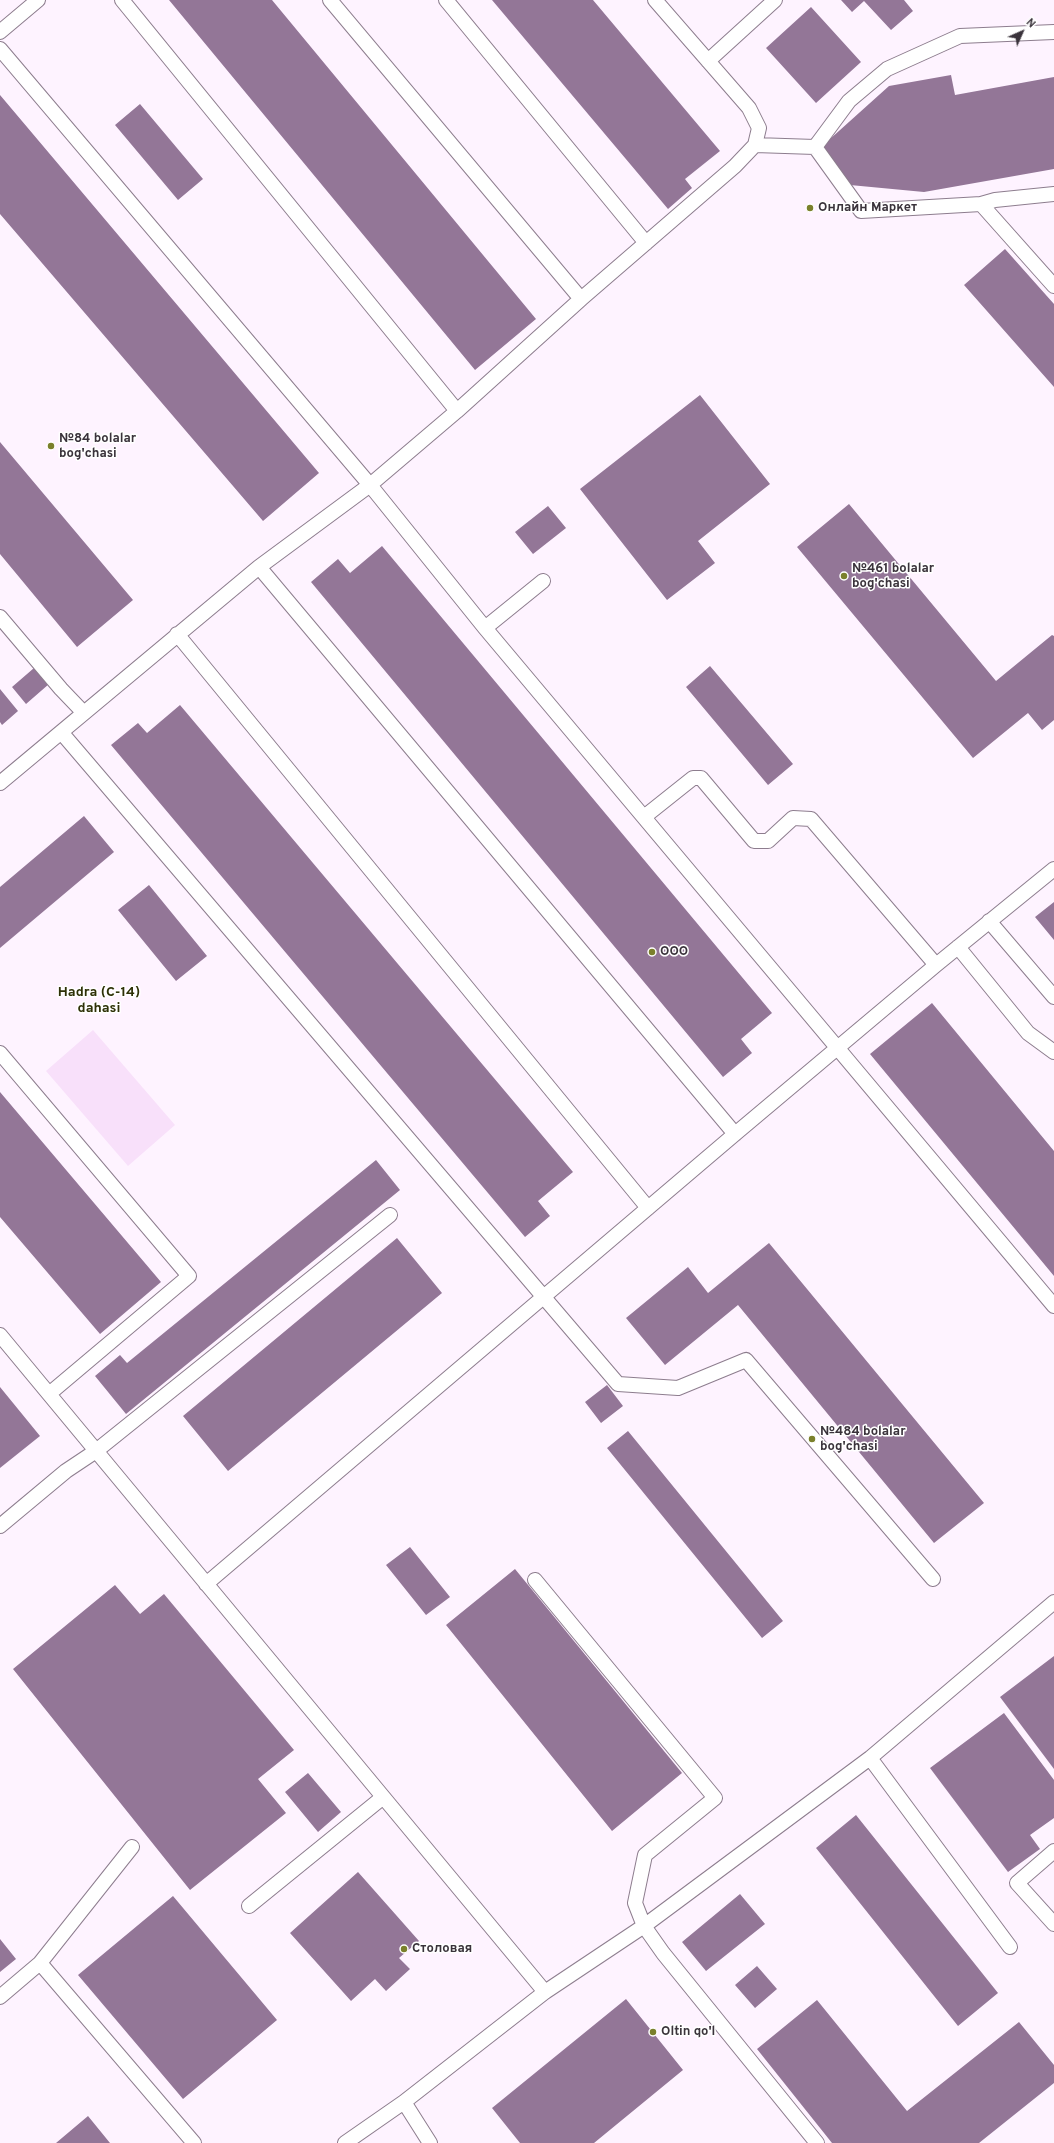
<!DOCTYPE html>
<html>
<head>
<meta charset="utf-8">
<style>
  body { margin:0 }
  #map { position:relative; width:1054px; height:2143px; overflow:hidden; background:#fef3ff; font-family:Overpass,sans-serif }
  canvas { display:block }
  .north { position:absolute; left:1002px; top:12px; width:40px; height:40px; -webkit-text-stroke:3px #fff; paint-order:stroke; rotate:45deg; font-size:11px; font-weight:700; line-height:16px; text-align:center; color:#3a333b }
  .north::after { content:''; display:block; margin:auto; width:14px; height:18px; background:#3a333b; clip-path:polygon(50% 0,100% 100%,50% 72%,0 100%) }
</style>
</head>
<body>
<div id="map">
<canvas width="1054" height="2143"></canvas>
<div class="north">N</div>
</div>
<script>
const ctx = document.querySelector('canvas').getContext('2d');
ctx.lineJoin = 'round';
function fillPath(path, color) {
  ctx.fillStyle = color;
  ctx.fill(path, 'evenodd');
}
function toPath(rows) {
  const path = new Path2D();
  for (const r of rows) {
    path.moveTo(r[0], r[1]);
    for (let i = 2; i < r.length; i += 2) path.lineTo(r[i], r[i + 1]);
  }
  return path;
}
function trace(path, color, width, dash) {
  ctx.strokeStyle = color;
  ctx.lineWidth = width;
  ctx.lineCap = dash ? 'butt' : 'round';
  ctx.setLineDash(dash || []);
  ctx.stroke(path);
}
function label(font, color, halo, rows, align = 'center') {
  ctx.font = font + ' Overpass,sans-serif';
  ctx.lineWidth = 3;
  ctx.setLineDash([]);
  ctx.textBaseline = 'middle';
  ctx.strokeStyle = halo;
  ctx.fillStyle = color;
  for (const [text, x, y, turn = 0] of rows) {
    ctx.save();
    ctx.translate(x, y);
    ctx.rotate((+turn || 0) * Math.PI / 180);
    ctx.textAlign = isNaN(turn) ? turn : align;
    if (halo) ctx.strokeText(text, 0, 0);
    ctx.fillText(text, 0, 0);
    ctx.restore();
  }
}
fillPath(toPath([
  [93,1030,175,1125,128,1166,46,1071]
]), '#f8e0fa');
fillPath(toPath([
  [169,0,272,0,536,319,475,370],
  [492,0,593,0,720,151,685,179,692,188,668,209],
  [841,0,904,0,913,11,891,30,864,1,852,12],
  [811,7,861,62,816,103,766,48],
  [951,75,955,95,1054,77,1054,169,924,192,850,185,820,148,889,86],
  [0,95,319,473,263,521,0,214],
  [140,104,203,179,178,200,115,125],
  [1005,249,1054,304,1054,387,964,285],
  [700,395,770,484,698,541,715,563,667,600,580,489],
  [0,442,133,600,77,647,0,554],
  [849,504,996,681,1052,635,1054,636,1054,720,1042,730,1028,713,973,758,797,547],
  [548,506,566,528,533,554,515,532],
  [382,546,772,1013,741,1039,752,1053,723,1077,311,582,338,559,350,573],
  [710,666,793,764,768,785,686,687],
  [34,668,49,684,26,704,12,687],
  [0,689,18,711,2,725,0,722],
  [180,705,573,1172,538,1201,550,1216,525,1237,111,745,138,723,147,733],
  [84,816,114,852,0,948,0,887],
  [149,885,207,956,176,981,118,910],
  [1054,902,1054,940,1035,917],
  [932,1003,1054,1151,1054,1276,870,1054],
  [0,1092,161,1282,100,1334,0,1217],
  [376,1160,400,1190,126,1414,95,1376,120,1355,127,1363],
  [397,1238,442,1293,228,1471,183,1416],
  [769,1243,984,1503,934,1543,738,1305,665,1365,626,1318,688,1267,708,1293],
  [607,1385,623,1406,601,1423,585,1402],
  [0,1387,40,1436,0,1468],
  [628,1431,783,1621,762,1638,607,1448],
  [410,1547,450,1597,426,1615,386,1565],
  [515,1569,682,1773,612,1831,446,1625],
  [115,1585,140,1614,164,1594,294,1750,258,1779,286,1813,190,1890,13,1669],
  [1054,1656,1054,1769,1000,1697],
  [1004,1713,1054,1780,1054,1818,1030,1835,1040,1849,1008,1872,930,1768],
  [308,1773,341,1812,318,1832,285,1792],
  [856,1815,998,1993,958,2026,816,1848],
  [358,1872,419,1941,399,1958,410,1969,386,1991,375,1979,351,2001,290,1933],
  [740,1894,765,1924,706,1971,682,1942],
  [173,1896,277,2020,183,2099,78,1975],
  [0,1939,16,1959,0,1972],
  [757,1966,777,1989,755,2008,735,1985],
  [626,1999,683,2070,594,2143,520,2143,492,2108],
  [817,2000,907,2111,1019,2022,1054,2065,1054,2083,979,2143,832,2143,757,2049],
  [88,2116,110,2143,56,2143]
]), '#937697');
const lane = toPath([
  [122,0,457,411],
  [330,0,581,299],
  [446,0,646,243],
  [0,32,38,0],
  [0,49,370,485,485,628,1054,1306],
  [708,61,775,0],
  [755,145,815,147],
  [815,147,849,101,887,69,960,36,1054,32],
  [815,147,861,211,981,204,995,200,1054,194],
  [981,204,1054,286],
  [259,567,735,1134],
  [0,617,61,689,83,712],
  [485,628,543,581],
  [177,634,648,1208],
  [61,732,618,1384,678,1388,746,1360,933,1579],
  [0,783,259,567,370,485,457,411,581,299,735,166,755,145,759,128,749,108,655,0],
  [644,817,693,778,701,778,754,841,768,841,793,818,811,819,936,965],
  [989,921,1054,997],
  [958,947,1028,1033,1054,1052],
  [0,1053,189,1276,49,1394],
  [0,1335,545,1992],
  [0,1526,66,1471,96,1451,390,1215],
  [535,1580,715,1798,645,1855,635,1903,644,1926,663,1953,817,2143],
  [206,1584,735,1134,936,965,1054,869],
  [870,1758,1010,1947],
  [1054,1851,1017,1883,1054,1924],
  [249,1906,382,1798],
  [40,1963,194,2143],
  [0,1997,40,1963,132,1847],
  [404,2102,430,2143],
  [345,2143,404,2102,545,1992,644,1926,870,1758,1054,1602]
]);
trace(lane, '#8d7d8e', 16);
trace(lane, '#fff', 14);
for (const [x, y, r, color] of [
  [810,208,4,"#7a802b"],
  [51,446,4,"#7a802b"],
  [844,576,4,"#7a802b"],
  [652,952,4,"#7a802b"],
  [812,1439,4,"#7a802b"],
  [404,1949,4,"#7a802b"],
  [653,2032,4,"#7a802b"]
]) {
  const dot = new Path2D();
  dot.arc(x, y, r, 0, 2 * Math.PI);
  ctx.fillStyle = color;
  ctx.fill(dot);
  trace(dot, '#fff', 1.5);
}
label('bold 13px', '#3a333b', '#fff', [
  ["Онлайн Маркет",818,208],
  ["№84 bolalar",59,439],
  ["bog'chasi",59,454],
  ["№461 bolalar",852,569],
  ["bog'chasi",852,584],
  ["ООО",660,952],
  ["№484 bolalar",820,1432],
  ["bog'chasi",820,1447],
  ["Столовая",412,1949],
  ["Oltin qo'l",661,2032]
], 'left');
label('bold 14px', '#2e3107', '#fff', [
  ["Hadra (C-14)",99,993],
  ["dahasi",99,1009]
]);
</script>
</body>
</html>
